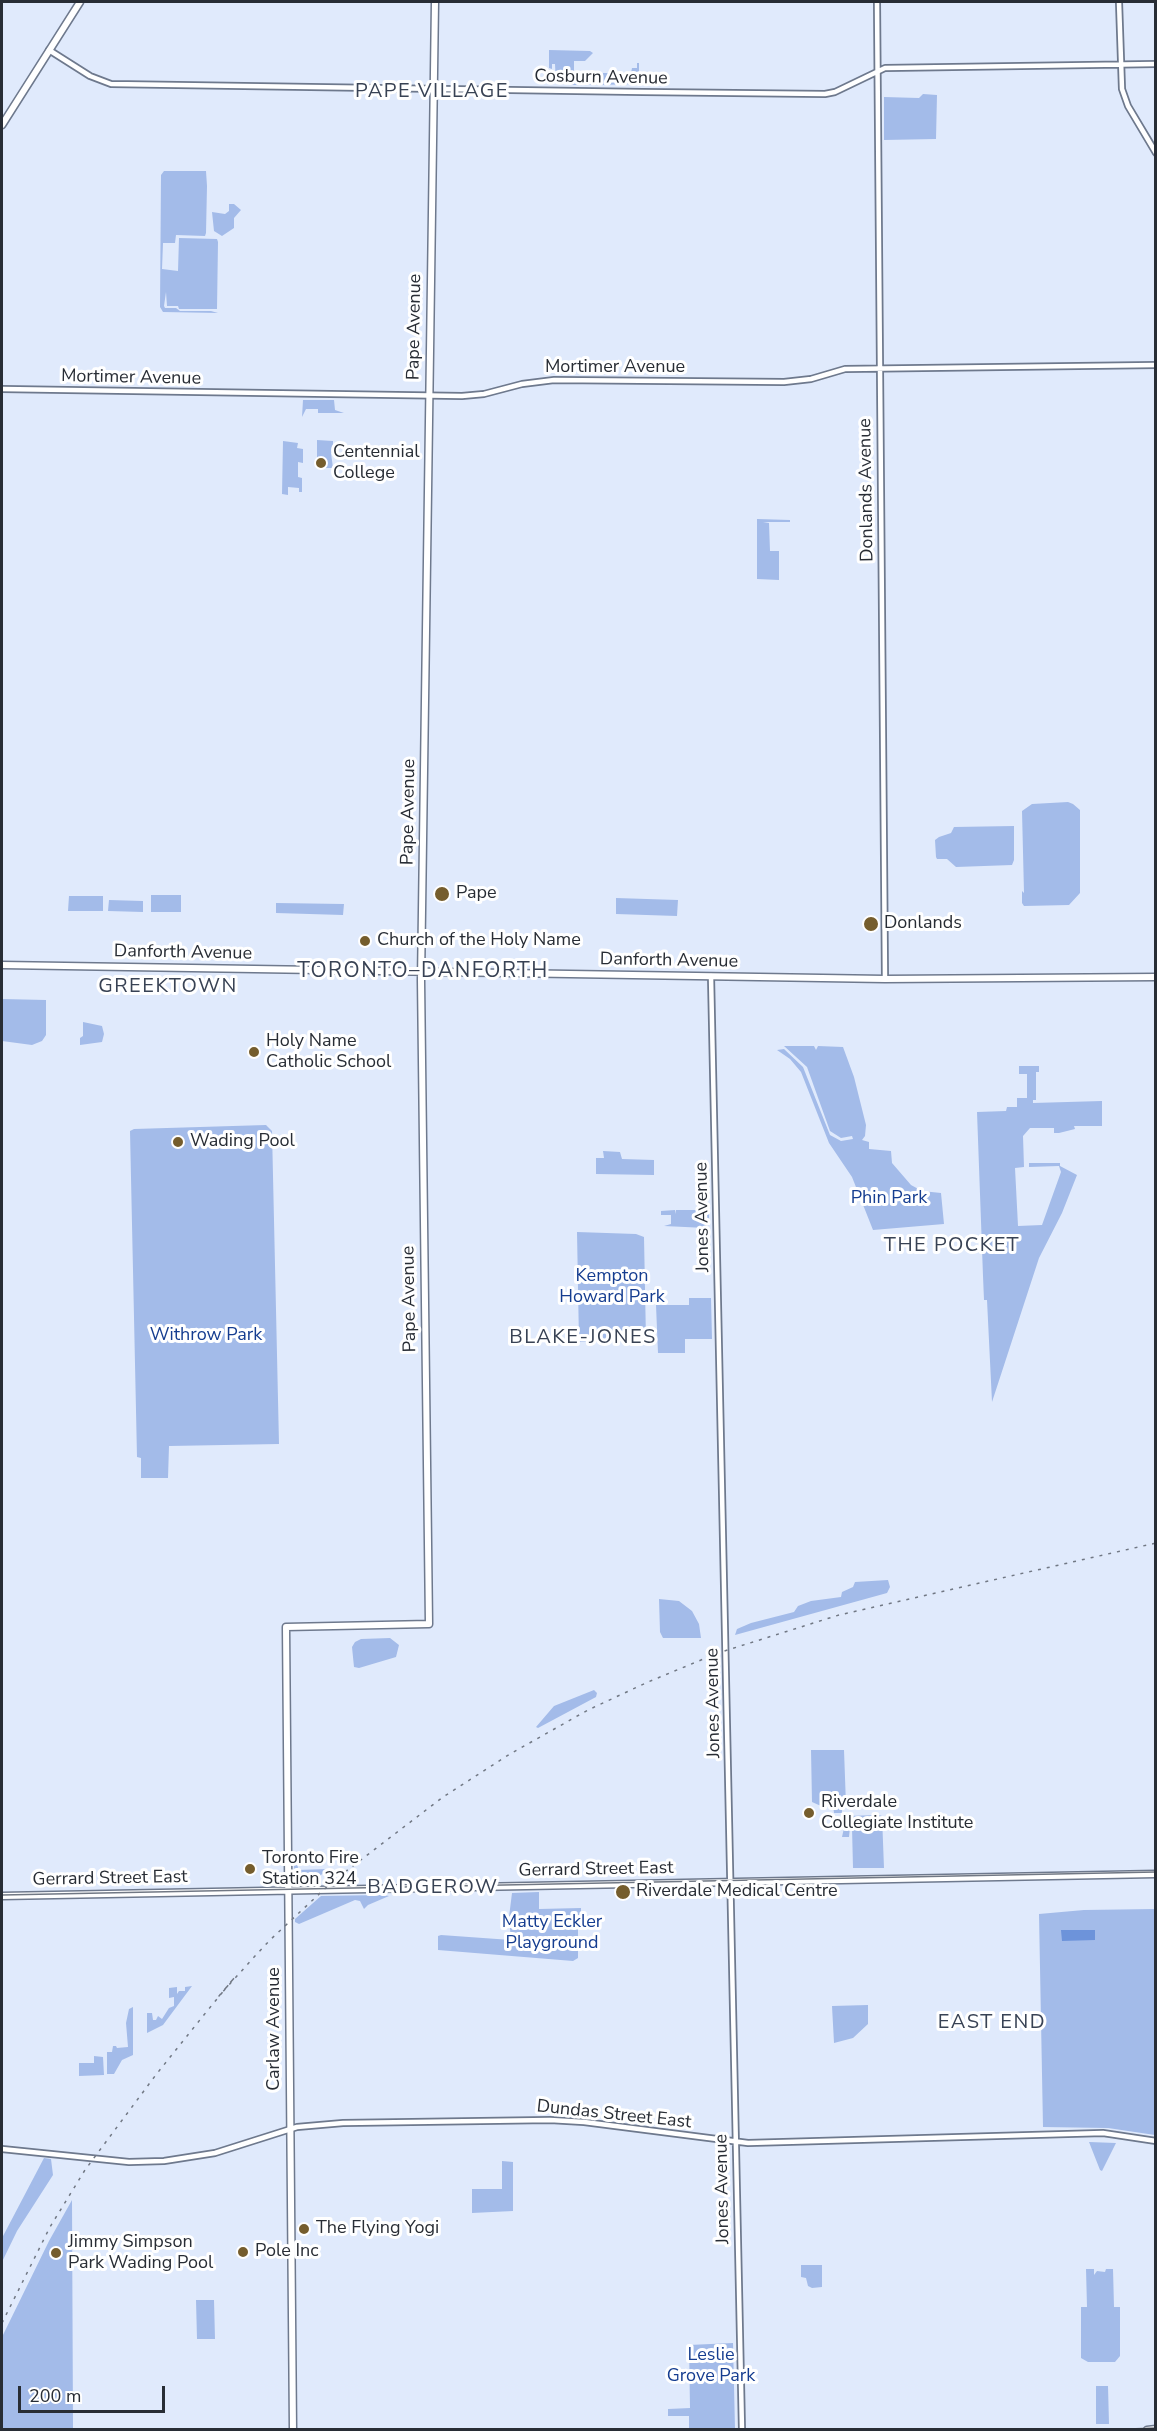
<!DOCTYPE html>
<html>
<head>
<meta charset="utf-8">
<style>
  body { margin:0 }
  #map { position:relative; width:1157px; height:2431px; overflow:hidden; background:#e0eafc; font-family:"Nunito Sans",sans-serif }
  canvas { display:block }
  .frame { position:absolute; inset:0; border:3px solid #282d35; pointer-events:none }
  .scale { position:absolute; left:18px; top:2386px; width:147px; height:27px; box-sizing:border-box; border:3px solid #282d35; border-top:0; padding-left:8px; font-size:18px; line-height:21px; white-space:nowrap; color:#282d35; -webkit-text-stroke:4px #fff; paint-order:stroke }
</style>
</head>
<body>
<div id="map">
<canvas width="1157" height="2431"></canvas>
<div class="frame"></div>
<div class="scale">200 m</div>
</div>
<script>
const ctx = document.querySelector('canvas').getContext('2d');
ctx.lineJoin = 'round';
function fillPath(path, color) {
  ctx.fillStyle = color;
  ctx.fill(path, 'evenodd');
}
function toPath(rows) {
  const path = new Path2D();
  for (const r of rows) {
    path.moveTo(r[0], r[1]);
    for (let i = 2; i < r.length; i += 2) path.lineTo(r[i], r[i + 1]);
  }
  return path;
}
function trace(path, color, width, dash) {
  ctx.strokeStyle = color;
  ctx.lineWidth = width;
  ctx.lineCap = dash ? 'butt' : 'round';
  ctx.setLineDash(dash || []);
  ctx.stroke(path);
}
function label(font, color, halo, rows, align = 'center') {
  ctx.font = font + ' "Nunito Sans",sans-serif';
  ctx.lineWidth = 6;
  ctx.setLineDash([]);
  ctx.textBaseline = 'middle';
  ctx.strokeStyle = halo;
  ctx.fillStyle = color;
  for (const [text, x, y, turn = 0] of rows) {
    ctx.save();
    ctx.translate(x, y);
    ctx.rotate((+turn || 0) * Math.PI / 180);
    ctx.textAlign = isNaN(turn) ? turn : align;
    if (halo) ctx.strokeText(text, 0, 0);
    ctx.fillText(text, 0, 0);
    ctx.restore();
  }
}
fillPath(toPath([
  [549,50,590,51,593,53,585,61,574,61,574,72,600,73,596,85,570,85,570,74,565,72,565,84,556,84,555,64,552,64,552,69,549,68],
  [637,63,639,63,639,81,637,84,598,85,602,80,603,73,631,73,632,68,637,68],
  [923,94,937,95,936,139,884,140,884,97,919,98],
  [164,171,206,171,207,186,206,233,205,236,176,235,175,243,163,243,162,269,178,271,179,238,217,239,218,242,217,309,179,309,178,306,167,306,166,292,164,306,165,308,176,308,180,311,211,311,218,313,163,312,160,307,161,175],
  [229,204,234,204,241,210,234,218,234,228,222,236,214,231,212,212,225,214,229,211],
  [303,400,334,400,335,410,344,413,318,413,318,409,306,409,302,417],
  [317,440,333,441,333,452,331,453,333,468,317,468],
  [283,441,298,443,297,448,303,449,303,463,298,462,298,477,302,478,302,492,299,492,299,488,288,487,288,495,282,494],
  [757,519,790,520,790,522,763,522,769,523,770,551,779,551,779,580,757,579],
  [1068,802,1073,804,1080,810,1080,893,1069,905,1024,906,1022,903,1022,891,1024,893,1022,811,1032,804],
  [1014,826,1014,860,1012,865,956,867,947,859,937,859,936,857,935,840,939,837,951,833,954,827],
  [151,895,181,895,181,912,151,912],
  [69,896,103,896,103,911,68,911],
  [616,898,678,900,677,916,616,914],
  [109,900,143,901,143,912,108,911],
  [276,903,344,904,343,915,276,913],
  [2,999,46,1000,46,1035,42,1041,32,1045,2,1041],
  [83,1022,102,1026,104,1034,102,1042,80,1045,80,1038,83,1036],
  [784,1046,814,1046,816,1050,818,1046,843,1047,854,1077,866,1125,865,1136,862,1140,869,1142,869,1149,891,1151,892,1163,911,1185,922,1191,941,1193,944,1224,873,1230,852,1177,829,1143,801,1072,790,1059,777,1050,784,1049,803,1067,830,1135,841,1141,853,1139,852,1136,841,1138,830,1131,807,1067],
  [1019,1066,1039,1066,1039,1072,1036,1072,1036,1100,1033,1100,1033,1103,1102,1101,1102,1126,1074,1126,1075,1129,1059,1133,1054,1133,1054,1128,1030,1128,1023,1136,1024,1167,1015,1168,1018,1226,1042,1225,1061,1172,1059,1166,1029,1167,1029,1163,1060,1163,1060,1166,1077,1175,1062,1213,1039,1258,992,1402,987,1300,984,1300,983,1276,977,1112,1006,1111,1007,1107,1017,1107,1017,1098,1027,1098,1027,1074,1019,1074],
  [266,1125,272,1131,279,1444,169,1446,168,1478,141,1478,141,1458,137,1457,130,1131,134,1129],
  [603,1151,620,1152,622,1159,654,1160,654,1175,596,1174,596,1158,604,1158],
  [675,1210,675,1214,676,1210,709,1210,709,1225,706,1228,664,1226,671,1224,671,1215,661,1215,661,1211],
  [577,1232,636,1234,644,1237,646,1340,579,1342],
  [689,1298,711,1298,712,1339,685,1339,685,1353,658,1353,656,1305,689,1305],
  [888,1580,890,1587,887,1593,735,1635,737,1629,751,1623,794,1612,798,1606,811,1601,841,1597,842,1592,853,1587,855,1582],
  [659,1599,679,1601,692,1611,699,1624,701,1638,663,1638,660,1632],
  [390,1638,399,1645,396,1657,359,1668,354,1667,352,1647,355,1642,361,1639],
  [594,1690,597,1693,596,1697,538,1728,536,1727,554,1706],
  [811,1750,844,1750,846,1805,842,1806,842,1813,834,1813,833,1805,821,1806,812,1802],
  [879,1815,882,1816,884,1868,853,1868,852,1827,850,1827,849,1837,842,1837,844,1828,847,1826,847,1816],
  [294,1855,297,1855,298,1870,327,1869,314,1882,299,1882,298,1879,294,1878],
  [539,1892,539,1909,581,1908,581,1915,578,1920,578,1958,573,1961,438,1950,438,1936,441,1935,511,1940,509,1917,512,1893],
  [383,1895,389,1896,368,1905,364,1909,360,1901,355,1900,299,1924,295,1922,295,1919,321,1896],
  [1155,1909,1155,2135,1108,2128,1043,2127,1039,1914,1084,1910],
  [192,1986,163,2025,147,2033,147,2013,152,2013,153,2020,156,2020,158,2016,162,2019,169,2008,174,2006,174,1997,169,1998,169,1988,177,1987,177,1994,179,1991,185,1991,185,1987],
  [868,2005,868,2024,853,2038,834,2043,832,2006],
  [133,2007,133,2055,122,2060,114,2074,107,2074,107,2052,112,2052,113,2046,116,2046,117,2048,128,2047,126,2023,129,2009],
  [94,2056,103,2057,104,2075,79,2076,79,2063,94,2063],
  [1089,2142,1116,2143,1102,2171,1100,2170],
  [44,2158,51,2159,53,2175,17,2231,2,2262,2,2238],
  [502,2161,513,2162,513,2211,472,2213,472,2189,502,2189],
  [72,2200,73,2429,2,2430,2,2337,49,2241],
  [801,2265,822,2265,822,2287,812,2288,808,2286,806,2278,801,2277],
  [1086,2269,1094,2269,1094,2275,1097,2271,1105,2272,1106,2269,1113,2269,1114,2307,1120,2307,1120,2356,1115,2362,1088,2362,1081,2358,1081,2307,1087,2307],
  [196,2300,214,2300,215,2339,197,2339],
  [733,2343,735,2429,689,2429,689,2416,668,2416,668,2409,690,2408,689,2345],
  [1096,2386,1108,2386,1109,2424,1096,2424]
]), '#a3bbe9');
fillPath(toPath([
  [1061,1930,1095,1930,1095,1940,1062,1941]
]), '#6d93da');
const minor = toPath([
  [877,2,885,979],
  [1119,2,1122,89,1128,106,1156,153],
  [49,50,90,76,111,84,643,92,825,94,835,92,885,68,1156,64],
  [2,389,462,396,484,394,522,384,554,380,784,382,811,379,845,369,1156,365],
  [711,976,742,2430],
  [2,2149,129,2162,164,2161,215,2153,297,2127,343,2123,550,2120,584,2122,748,2143,1103,2133,1156,2141]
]);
const major = toPath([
  [2,125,80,2],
  [2,965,885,979,1156,977],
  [2,1896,1156,1874],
  [293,2430,286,1627,429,1624,421,980,435,2],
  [1147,2430,1156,2429]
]);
trace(minor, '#6e798d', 8);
trace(major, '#6e798d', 9);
trace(minor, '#fff', 4.5);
trace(major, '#fff', 6);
trace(toPath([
  [2,1895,1156,1872],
  [1102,2430,1156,2428]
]), '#717884', 1.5);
trace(toPath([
  [2,2323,50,2227,85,2170,155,2076,203,2016,235,1977,219,1996,255,1956,270,1940,332,1882,443,1797,510,1754,588,1710,648,1682,718,1653,839,1615,1156,1543]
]), '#717884', 1.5, [3, 6]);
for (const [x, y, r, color] of [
  [321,463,6,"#755d2d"],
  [442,894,8,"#755d2d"],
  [871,924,8,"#755d2d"],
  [365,941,6,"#755d2d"],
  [254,1052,6,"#755d2d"],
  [178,1142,6,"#755d2d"],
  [809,1813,6,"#755d2d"],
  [250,1869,6,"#755d2d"],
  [623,1892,8,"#755d2d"],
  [304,2229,6,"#755d2d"],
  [243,2252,6,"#755d2d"],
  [56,2253,6,"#755d2d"]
]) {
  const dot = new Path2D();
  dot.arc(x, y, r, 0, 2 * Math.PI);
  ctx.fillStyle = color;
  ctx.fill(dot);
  trace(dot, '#fff', 2);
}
label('18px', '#282d35', '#fff', [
  ["Cosburn Avenue",601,78,1],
  ["Pape Avenue",415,327,-89],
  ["Mortimer Avenue",615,368],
  ["Mortimer Avenue",131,378,1],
  ["Donlands Avenue",867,490,-91],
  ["Pape Avenue",409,812,-89],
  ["Danforth Avenue",183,953,1],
  ["Danforth Avenue",669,961,1],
  ["Jones Avenue",703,1217,-91],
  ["Pape Avenue",410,1299,-91],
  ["Jones Avenue",714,1703,-91],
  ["Gerrard Street East",596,1870,-1],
  ["Gerrard Street East",110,1879,-1],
  ["Carlaw Avenue",275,2029,-90],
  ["Dundas Street East",614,2115,6],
  ["Jones Avenue",723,2189,-91]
]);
label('18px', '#282d35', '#fff', [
  ["Centennial",333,453],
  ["College",333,474],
  ["Pape",456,894],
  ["Donlands",884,924],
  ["Church of the Holy Name",377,941],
  ["Holy Name",266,1042],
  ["Catholic School",266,1063],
  ["Wading Pool",190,1142],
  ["Riverdale",821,1803],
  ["Collegiate Institute",821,1824],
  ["Toronto Fire",262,1859],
  ["Station 324",262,1880],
  ["Riverdale Medical Centre",636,1892],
  ["The Flying Yogi",316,2229],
  ["Jimmy Simpson",68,2243],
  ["Park Wading Pool",68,2264],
  ["Pole Inc",255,2252]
], 'left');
label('18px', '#153d90', '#fff', [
  ["Phin Park",889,1199],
  ["Kempton",612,1277],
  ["Howard Park",612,1298],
  ["Withrow Park",206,1336],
  ["Matty Eckler",552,1923],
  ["Playground",552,1944],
  ["Leslie",711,2356],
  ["Grove Park",711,2377]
]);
ctx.letterSpacing = '1.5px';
label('20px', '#384254', '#fff', [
  ["PAPE VILLAGE",432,92],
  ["GREEKTOWN",168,987],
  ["THE POCKET",952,1246],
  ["BLAKE-JONES",583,1338],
  ["BADGEROW",433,1888],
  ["EAST END",992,2023]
]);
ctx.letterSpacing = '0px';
ctx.letterSpacing = '1.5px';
label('21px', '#384254', '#fff', [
  ["TORONTO–DANFORTH",423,972]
]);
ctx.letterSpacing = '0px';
</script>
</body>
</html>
